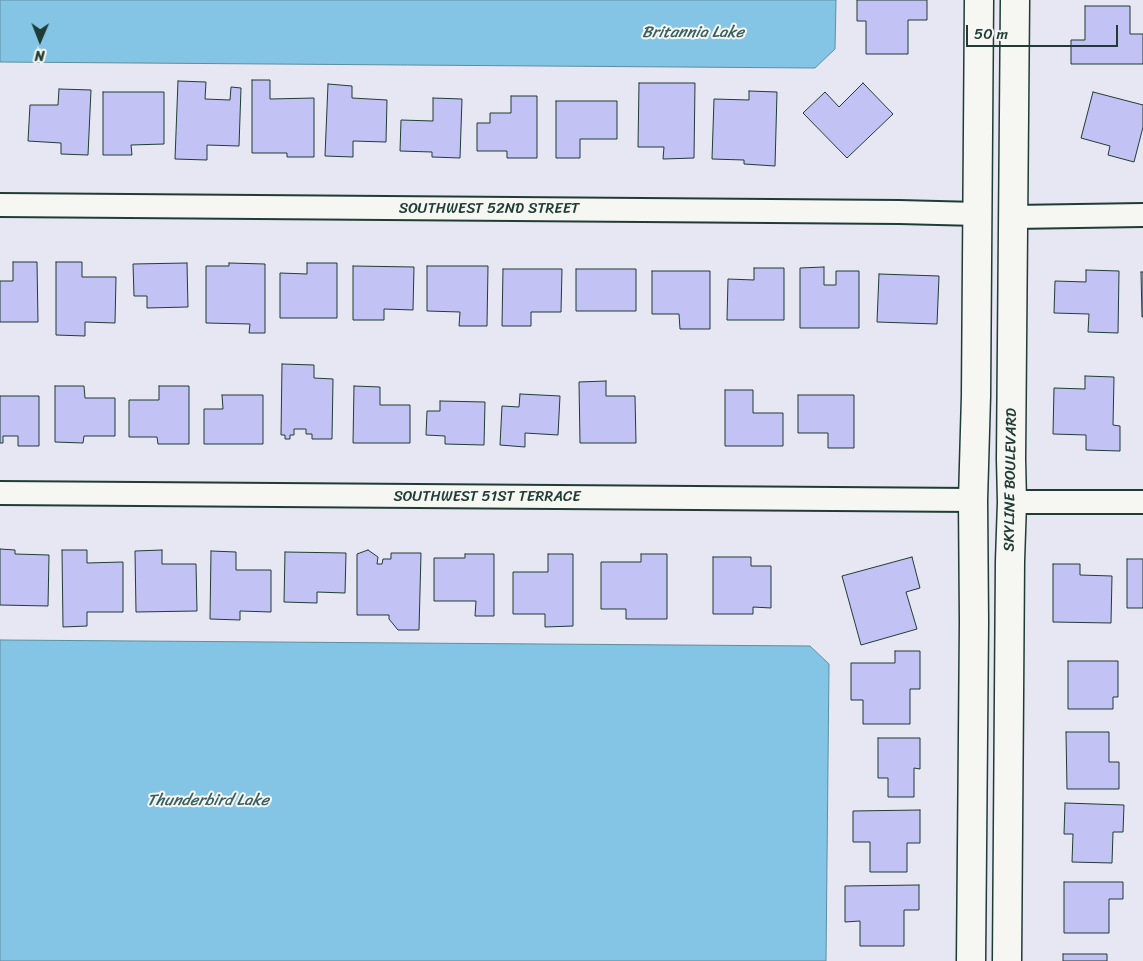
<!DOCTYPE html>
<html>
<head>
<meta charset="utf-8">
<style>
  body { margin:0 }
  #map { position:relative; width:1143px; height:961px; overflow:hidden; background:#e7e6f3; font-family:Sriracha,sans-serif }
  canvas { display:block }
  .north { position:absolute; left:15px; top:15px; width:50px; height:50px; -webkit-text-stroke:4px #f6f6f2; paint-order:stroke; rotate:181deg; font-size:14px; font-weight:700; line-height:20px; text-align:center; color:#1f3d34 }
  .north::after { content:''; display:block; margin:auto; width:18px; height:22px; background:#1f3d34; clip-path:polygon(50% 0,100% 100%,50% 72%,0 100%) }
  .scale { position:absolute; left:966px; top:25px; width:152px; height:22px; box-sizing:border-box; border:2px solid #1f3d34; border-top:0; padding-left:6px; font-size:15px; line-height:18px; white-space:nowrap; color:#1f3d34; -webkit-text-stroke:4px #f6f6f2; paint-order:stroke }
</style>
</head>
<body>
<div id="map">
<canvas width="1143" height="961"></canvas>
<div class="north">N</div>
<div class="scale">50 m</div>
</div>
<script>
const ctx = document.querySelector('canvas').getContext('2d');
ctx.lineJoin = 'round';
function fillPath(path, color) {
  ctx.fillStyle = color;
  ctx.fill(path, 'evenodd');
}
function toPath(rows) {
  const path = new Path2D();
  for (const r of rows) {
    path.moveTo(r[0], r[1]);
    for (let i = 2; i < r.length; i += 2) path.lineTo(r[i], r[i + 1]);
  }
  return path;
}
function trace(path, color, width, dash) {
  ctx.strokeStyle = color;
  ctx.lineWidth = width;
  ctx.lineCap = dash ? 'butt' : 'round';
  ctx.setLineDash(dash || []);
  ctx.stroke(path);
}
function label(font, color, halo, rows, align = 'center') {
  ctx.font = font + ' Sriracha,sans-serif';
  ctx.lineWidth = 4;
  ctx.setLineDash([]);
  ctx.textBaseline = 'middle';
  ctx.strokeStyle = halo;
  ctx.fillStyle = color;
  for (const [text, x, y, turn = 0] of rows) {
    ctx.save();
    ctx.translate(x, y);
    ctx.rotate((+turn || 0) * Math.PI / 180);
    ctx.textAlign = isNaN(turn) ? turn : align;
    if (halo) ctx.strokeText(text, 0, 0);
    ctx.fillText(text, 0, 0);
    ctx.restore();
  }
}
const water = toPath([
  [0,0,836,0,835,49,815,68,0,62,0,0],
  [0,640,810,646,829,664,826,961,0,961,0,640]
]);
fillPath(water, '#84c5e5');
trace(water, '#5c8f9e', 1);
const building = toPath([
  [857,0,927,0,927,20,908,20,908,54,866,54,866,21,857,21,857,0],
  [1085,6,1130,6,1130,34,1143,34,1143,64,1071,64,1071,40,1085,40,1085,6],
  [252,80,270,80,270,99,314,98,314,157,287,157,287,153,252,153,252,80],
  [178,81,206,82,205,99,230,100,231,87,241,88,239,146,207,145,207,160,175,159,178,81],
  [639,83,695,83,694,158,663,159,664,147,638,147,639,83],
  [863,83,893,114,847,158,803,113,825,92,839,107,863,83],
  [328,84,352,86,352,98,387,100,386,142,353,141,353,157,325,156,328,84],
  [59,89,91,90,88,155,61,154,61,143,28,141,30,105,58,105,59,89],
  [749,91,777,92,775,166,744,164,744,160,712,159,714,99,749,100,749,91],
  [103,92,164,92,164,144,131,145,132,155,103,155,103,92],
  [1093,92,1143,105,1143,127,1134,162,1108,155,1110,146,1081,138,1093,92],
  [511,96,537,96,537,158,507,158,507,151,477,151,477,123,490,123,490,113,511,113,511,96],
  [433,98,462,99,460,158,432,157,432,152,400,151,401,120,433,121,433,98],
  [556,101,617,101,617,139,580,139,580,158,556,158,556,101],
  [13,262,37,262,38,322,0,322,0,281,13,281,13,262],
  [56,262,82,262,82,277,116,277,115,323,85,322,85,336,56,335,56,262],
  [187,263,188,307,147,308,147,296,134,296,133,264,187,263],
  [229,263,265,264,265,333,249,333,250,324,206,323,206,266,229,266,229,263],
  [307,263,337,263,337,318,280,318,280,273,307,274,307,263],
  [353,266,414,267,413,310,384,309,384,320,353,320,353,266],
  [427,266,488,266,487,326,459,326,460,312,427,311,427,266],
  [824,267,824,285,836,285,836,271,859,271,859,328,800,328,800,268,824,267],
  [754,268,784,268,784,320,727,320,728,279,754,280,754,268],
  [503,269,562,269,561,312,531,312,531,326,502,326,503,269],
  [576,269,636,269,636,311,576,311,576,269],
  [1086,270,1119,271,1118,333,1088,332,1089,314,1054,313,1055,281,1086,282,1086,270],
  [652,271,710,271,710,329,680,329,679,314,652,314,652,271],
  [1141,272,1143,272,1143,317,1142,317,1141,272],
  [879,274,939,276,937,324,877,322,879,274],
  [282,364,314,365,314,378,333,379,332,439,312,439,312,434,306,434,306,429,294,429,294,435,290,435,290,439,285,439,285,435,281,435,282,364],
  [1085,376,1114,377,1113,425,1120,426,1120,451,1086,450,1086,435,1053,434,1054,388,1085,389,1085,376],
  [606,381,606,396,635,396,636,443,580,443,579,382,606,381],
  [55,386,84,386,85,398,115,398,115,436,84,436,83,443,55,442,55,386],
  [159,386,189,386,189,444,158,444,157,437,129,437,129,400,159,400,159,386],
  [354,386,380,387,380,405,410,405,410,443,353,443,354,386],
  [725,390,753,390,753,413,783,413,783,446,725,446,725,390],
  [520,394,560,396,558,435,525,433,525,447,500,445,502,406,519,407,520,394],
  [222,395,263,395,263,444,204,444,204,409,223,409,222,395],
  [798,395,854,395,854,448,828,448,828,433,798,433,798,395],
  [0,396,39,396,39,446,18,446,18,436,3,436,3,443,0,443,0,396],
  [440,401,485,402,484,445,445,444,445,436,426,435,427,411,440,411,440,401],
  [0,549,15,550,15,554,49,555,48,606,0,605,0,549],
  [62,550,87,550,87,563,123,562,123,612,87,612,87,626,63,627,62,550],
  [162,550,162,564,196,564,197,611,136,612,135,551,162,550],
  [368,550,378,557,377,564,382,564,383,559,391,559,391,553,421,553,419,630,398,630,389,619,389,615,357,615,357,554,368,550],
  [211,551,236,552,236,570,271,570,271,612,240,611,240,620,210,619,211,551],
  [285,552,346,553,345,593,317,592,317,603,284,602,285,552],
  [465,554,494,554,494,616,475,616,476,601,434,601,434,558,465,558,465,554],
  [548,554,573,554,573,626,545,627,545,614,513,614,513,572,548,572,548,554],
  [641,554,667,554,667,619,626,619,626,609,601,609,601,562,641,562,641,554],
  [713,557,751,557,751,566,771,566,771,608,753,607,753,614,713,614,713,557],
  [912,557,920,588,906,592,917,629,861,645,842,576,912,557],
  [1127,559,1143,559,1143,608,1127,608,1127,559],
  [1053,564,1080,564,1080,575,1112,576,1111,623,1053,622,1053,564],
  [895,651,920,651,920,689,910,689,910,724,863,724,863,700,851,700,851,663,895,663,895,651],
  [1068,661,1118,661,1118,697,1113,697,1113,709,1068,709,1068,661],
  [1066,732,1109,732,1109,762,1119,762,1119,789,1067,789,1066,732],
  [878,738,920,738,920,769,914,768,914,797,888,797,888,778,878,778,878,738],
  [1065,803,1124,805,1123,832,1113,832,1112,863,1072,862,1073,834,1064,834,1065,803],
  [920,810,920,843,907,843,907,872,870,872,870,842,853,842,853,811,920,810],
  [1064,882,1123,882,1123,899,1109,899,1109,933,1064,933,1064,882],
  [919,885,919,910,904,910,904,946,860,946,860,921,845,922,845,886,919,885],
  [1063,954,1107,954,1107,961,1063,961,1063,954]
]);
fillPath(building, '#c3c2f4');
trace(building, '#1f3d34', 1);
const street = toPath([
  [0,205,899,212,977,214],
  [1013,217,1143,215],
  [0,493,973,500],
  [1012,502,1143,502]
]);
const secondary = toPath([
  [971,961,974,622,973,500,976,396,979,0],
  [1007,961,1010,561,1012,502,1011,459,1015,0]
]);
trace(street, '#1f3d34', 26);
trace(secondary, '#1f3d34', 31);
trace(street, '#f6f6f2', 22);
trace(secondary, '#f6f6f2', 28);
label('15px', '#1f3d34', '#f6f6f2', [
  ["SOUTHWEST 52ND STREET",489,209],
  ["SKYLINE BOULEVARD",1011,480,-89],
  ["SOUTHWEST 51ST TERRACE",487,497]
]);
label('italic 16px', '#385f60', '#f6f6f2', [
  ["Britannia Lake",693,33],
  ["Thunderbird Lake",208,801]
]);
</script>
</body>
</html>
